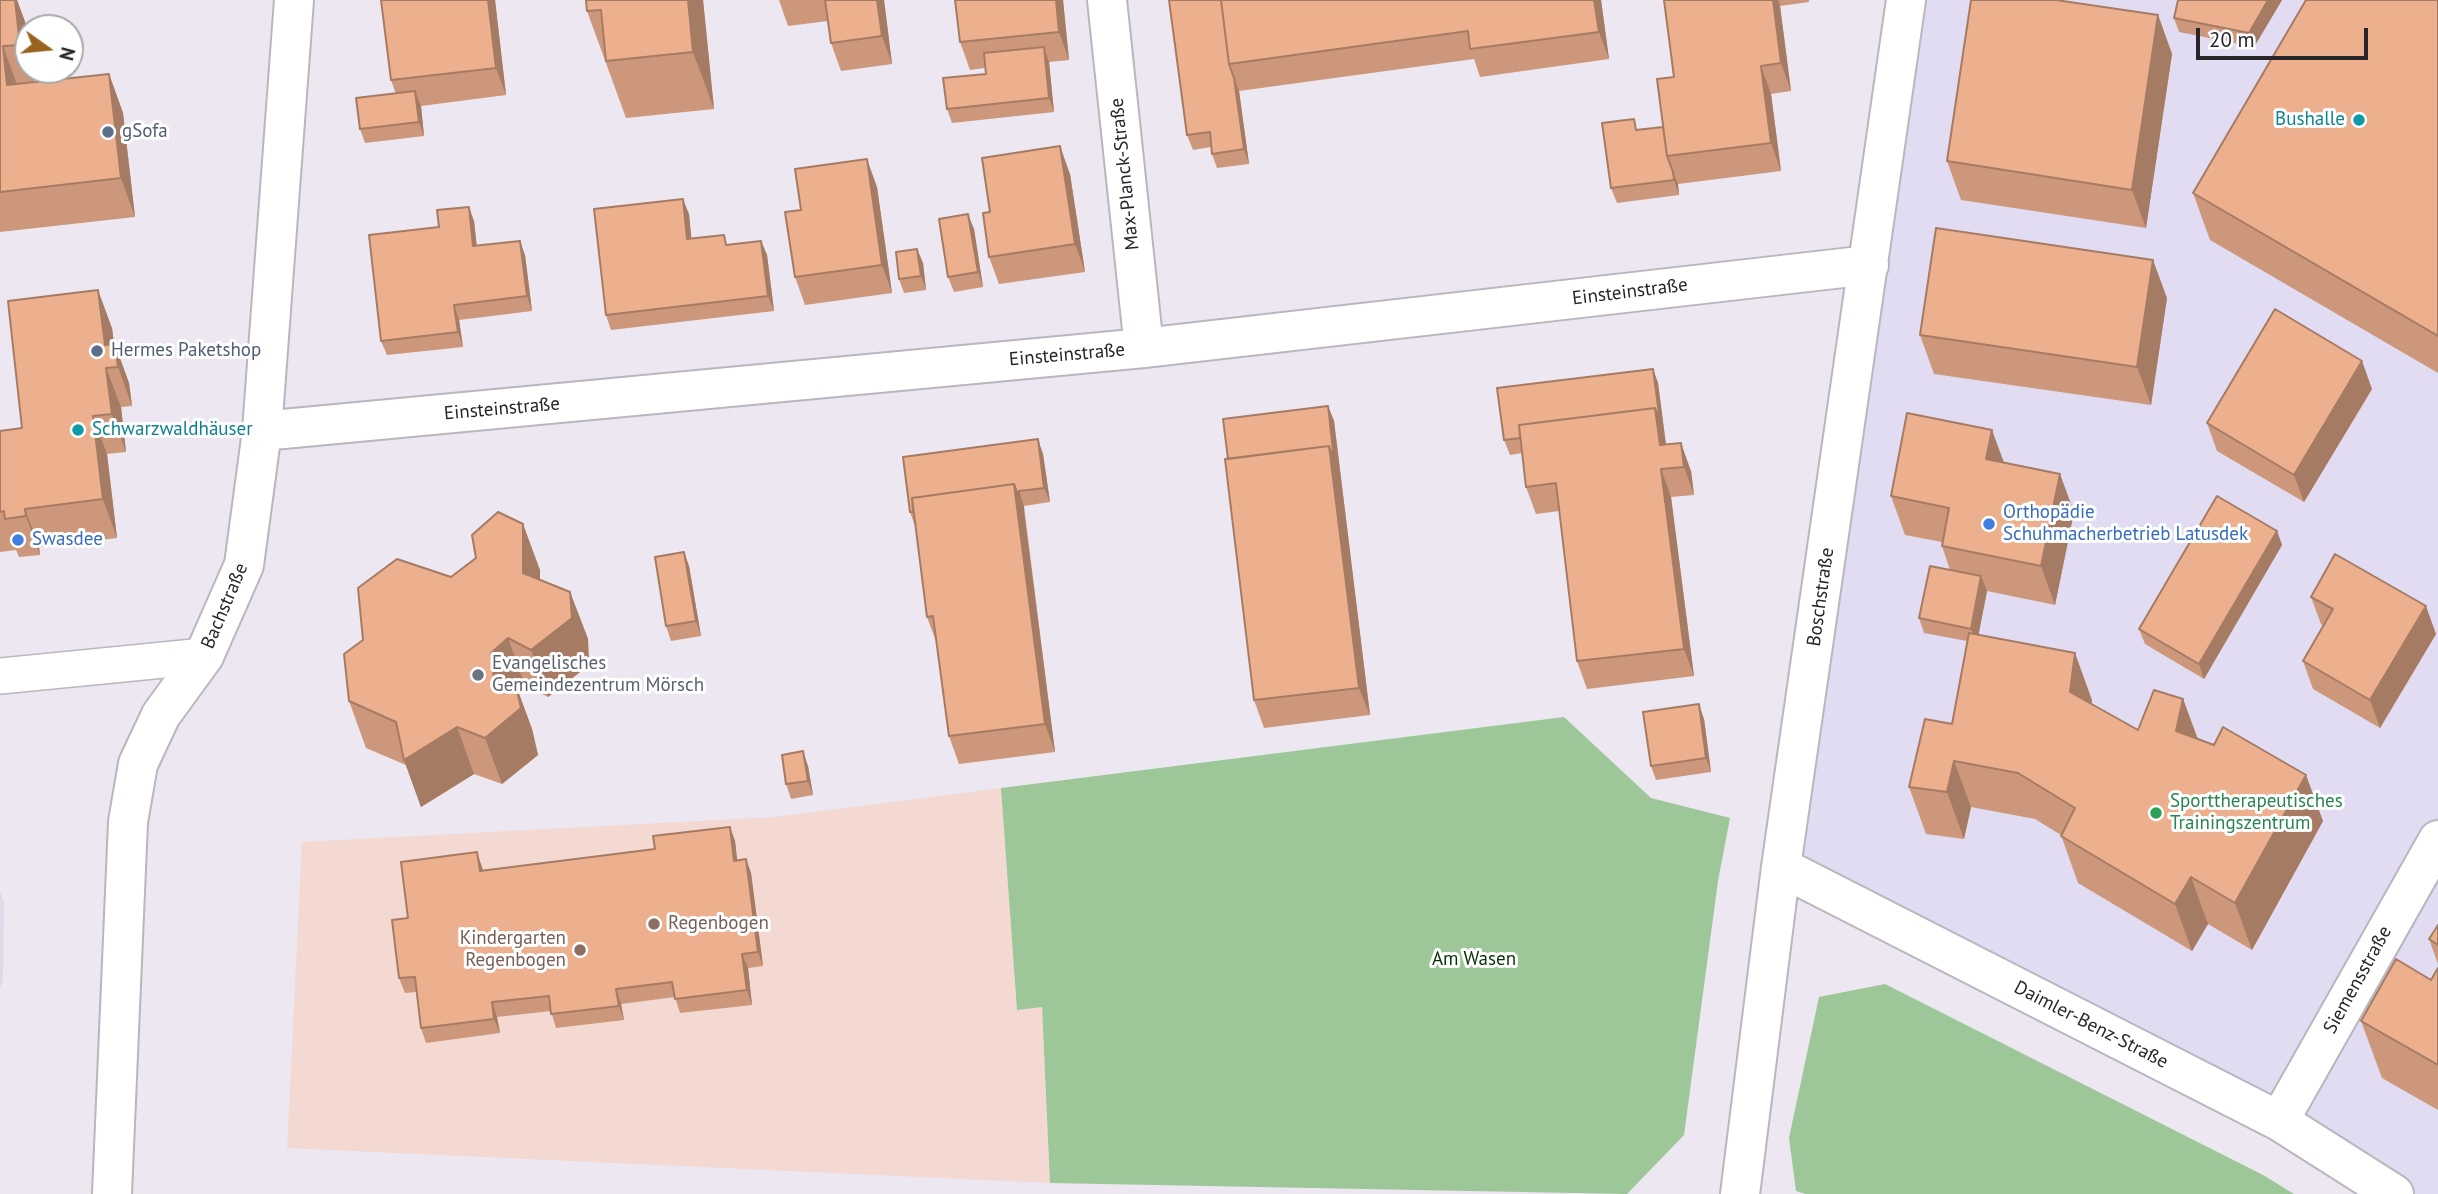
<!DOCTYPE html>
<html>
<head>
<meta charset="utf-8">
<style>
  body { margin:0 }
  #map { position:relative; width:2438px; height:1194px; overflow:hidden; background:#ece7f0; font-family:"PT Sans",sans-serif }
  canvas { display:block }
  .north { position:absolute; left:14px; top:14px; width:70px; height:70px; box-sizing:border-box; background:#fff; border:2px solid #a9a8a9; border-radius:50%; rotate:105deg; font-size:19px; font-weight:700; line-height:28px; text-align:center; color:#272528 }
  .north::after { content:''; display:block; margin:auto; width:24px; height:32px; background:#9a631d; clip-path:polygon(50% 0,100% 100%,50% 72%,0 100%) }
  .scale { position:absolute; left:2196px; top:28px; width:172px; height:32px; box-sizing:border-box; border:4px solid #272528; border-top:0; padding-left:9px; font-size:21px; line-height:24px; white-space:nowrap; color:#272528; -webkit-text-stroke:5px #fff; paint-order:stroke }
</style>
</head>
<body>
<div id="map">
<canvas width="2438" height="1194"></canvas>
<div class="north">N</div>
<div class="scale">20 m</div>
</div>
<script>
const ctx = document.querySelector('canvas').getContext('2d');
ctx.lineJoin = 'round';
function fillPath(path, color) {
  ctx.fillStyle = color;
  ctx.fill(path, 'evenodd');
}
function toPath(rows) {
  const path = new Path2D();
  for (const r of rows) {
    path.moveTo(r[0], r[1]);
    for (let i = 2; i < r.length; i += 2) path.lineTo(r[i], r[i + 1]);
  }
  return path;
}
function trace(path, color, width, dash) {
  ctx.strokeStyle = color;
  ctx.lineWidth = width;
  ctx.lineCap = dash ? 'butt' : 'round';
  ctx.setLineDash(dash || []);
  ctx.stroke(path);
}
function label(font, color, halo, rows, align = 'center') {
  ctx.font = font + ' "PT Sans",sans-serif';
  ctx.lineWidth = 6;
  ctx.setLineDash([]);
  ctx.textBaseline = 'middle';
  ctx.strokeStyle = halo;
  ctx.fillStyle = color;
  for (const [text, x, y, turn = 0] of rows) {
    ctx.save();
    ctx.translate(x, y);
    ctx.rotate((+turn || 0) * Math.PI / 180);
    ctx.textAlign = isNaN(turn) ? turn : align;
    if (halo) ctx.strokeText(text, 0, 0);
    ctx.fillText(text, 0, 0);
    ctx.restore();
  }
}
fillPath(toPath([
  [1916,0,2438,0,2438,1194,2394,1194,1781,867]
]), '#e1dcf2');
fillPath(toPath([
  [0,891,4,903,3,979,0,989]
]), '#e1d9e9');
fillPath(toPath([
  [1001,788,1017,1009,1042,1007,1050,1183,287,1148,302,842,775,817]
]), '#f3d9d2');
fillPath(toPath([
  [1564,717,1651,798,1730,818,1718,881,1684,1135,1627,1194,1050,1183,1042,1007,1017,1010,1001,788],
  [1885,984,2263,1175,2294,1194,1806,1194,1796,1191,1789,1138,1819,997]
]), '#9dc798');
const service = toPath([
  [0,676,204,656]
]);
const minor = toPath([
  [1107,0,1144,348],
  [262,431,1144,348,1869,265],
  [1781,867,2279,1121,2394,1194],
  [2279,1121,2438,840],
  [112,1194,128,822,138,764,161,715,204,656,244,565,262,431,294,0],
  [1740,1194,1781,867,1906,0]
]);
trace(service, '#bab5be', 38);
trace(minor, '#bab5be', 42);
trace(service, '#fff', 35);
trace(minor, '#fff', 38);
fillPath(toPath([
  [0,0,17,0,28,30,28,70,33,70,34,82,109,74,123,113,135,217,0,232],
  [495,0,506,95,421,106,424,136,365,143,360,129,396,94,391,80],
  [586,0,703,0,714,109,626,118,587,11],
  [779,0,884,0,892,64,841,71,831,43,828,21,788,26],
  [955,0,1063,0,1069,60,1049,62,1054,112,952,123,947,109,986,74,985,68,970,70,960,42],
  [1169,0,1601,0,1609,59,1480,77,1474,59,1239,91,1249,164,1217,168,1212,154,1211,147,1193,150,1187,135],
  [1664,0,1809,0,1809,2,1780,6,1791,91,1771,94,1781,171,1678,184,1679,195,1617,203,1611,188,1638,130,1663,127,1674,77],
  [2178,0,2282,0,2254,47,2179,32,2174,18],
  [2438,0,2438,373,2210,240,2193,193],
  [2158,15,2172,54,2146,228,1961,200,1947,161],
  [1070,174,1085,272,999,284,989,257],
  [877,187,892,293,805,305,795,277,801,210],
  [689,214,691,239,728,245,761,241,767,255,774,311,611,330,606,315],
  [474,221,477,246,525,255,532,311,459,320,463,347,387,355,381,341,439,227],
  [974,229,983,287,954,292,948,277],
  [917,249,923,263,926,290,904,293,899,279],
  [2167,298,2151,405,1934,374,1920,335],
  [112,328,114,344,129,383,132,406,121,407,126,452,107,454,117,538,39,547,40,555,19,557,16,550,0,552,0,431,22,428],
  [1653,369,1658,383,1666,445,1691,471,1694,495,1671,497,1694,676,1587,689,1577,661,1559,511,1536,514,1526,487,1522,453,1510,455,1504,440],
  [2372,389,2304,502,2217,451,2207,423],
  [1328,406,1334,421,1370,715,1264,728,1254,700,1228,459],
  [1043,454,1050,502,1024,506,1055,752,959,764,949,736,937,644,927,617,915,526,910,512],
  [2004,462,2074,512,2055,605,1987,591,1978,635,2092,700,2091,704,2138,730,2183,699,2198,739,2323,821,2252,950,2208,924,2192,951,2078,883,2061,835,2035,819,1971,807,1964,839,1926,834,1909,787,1952,724,1967,641,1924,633,1919,618,1950,570,1942,546,1942,542,1905,535,1891,496],
  [2277,531,2282,545,2204,679,2145,644,2139,629],
  [684,552,689,566,701,636,671,641,666,626],
  [540,570,540,580,570,592,588,639,589,665,548,697,525,685,518,691,532,729,538,755,502,784,474,774,421,807,406,765,366,748,349,701,451,577],
  [2311,597,2436,634,2380,728,2313,689,2303,661,2323,626,2321,624],
  [1704,719,1711,772,1656,780,1651,766],
  [808,766,813,795,791,799,786,784],
  [730,827,735,841,737,860,746,859,751,873,763,966,748,968,752,1005,680,1013,675,997,621,1004,624,1020,556,1028,551,1011,497,1017,500,1033,426,1043,421,1028,416,992,405,993,399,978,408,918,482,867,483,870,655,849],
  [2438,925,2438,964,2429,939],
  [2438,968,2438,1110,2382,1078,2361,1021,2431,980]
]), '#cc977b');
fillPath(toPath([
  [15,0,17,0,28,30,28,66,20,45],
  [488,0,495,0,506,95,496,68],
  [688,0,703,0,714,109,693,52],
  [877,0,884,0,892,64,882,36],
  [1056,0,1063,0,1069,60,1059,32],
  [1594,0,1601,0,1609,59,1599,32],
  [1773,0,1778,0,1780,6,1791,91,1781,63],
  [2268,0,2282,0,2254,47,2249,33],
  [2158,15,2172,54,2146,228,2132,190],
  [3,46,17,85,7,85],
  [1044,47,1049,62,1054,112,1049,98],
  [1761,66,1771,94,1781,171,1771,143],
  [29,70,33,70,34,83],
  [109,74,123,113,135,217,121,178],
  [1234,78,1239,91,1249,164,1244,149],
  [415,91,421,106,424,136,419,122],
  [1060,146,1070,174,1085,272,1075,244],
  [867,159,877,187,892,293,882,265],
  [1673,172,1678,184,1679,195,1674,180],
  [683,199,689,214,693,254,687,239],
  [469,207,474,221,478,261,473,246],
  [968,214,974,229,983,287,978,272],
  [520,241,525,255,532,311,527,296],
  [761,241,767,255,774,311,768,296],
  [917,249,923,263,926,290,921,276],
  [2153,260,2167,298,2151,405,2137,367],
  [98,290,112,328,117,367,105,345],
  [454,305,459,320,463,347,458,332],
  [115,344,129,383,132,406,118,367],
  [2362,361,2372,389,2304,502,2294,475],
  [106,368,121,407,126,452,112,414],
  [1653,369,1658,383,1669,468,1660,445,1655,408],
  [1328,406,1334,421,1370,715,1359,688,1329,446],
  [93,416,107,454,117,538,103,499],
  [1992,430,2006,468,1986,459],
  [1038,439,1043,454,1050,502,1044,488],
  [1681,443,1691,471,1694,495,1684,467],
  [1661,469,1671,497,1694,676,1684,649],
  [2060,474,2074,512,2055,605,2041,566],
  [1014,484,1024,512,1055,752,1045,724],
  [1019,491,1024,506,1024,512,1019,497],
  [25,509,39,547,40,555,26,516],
  [523,524,540,570,540,620,523,573],
  [2277,531,2282,545,2204,679,2199,664],
  [684,552,689,566,701,636,696,621],
  [1981,576,1987,591,1977,643,1971,629],
  [570,592,588,639,589,665,548,697,531,650],
  [2426,606,2436,634,2380,728,2370,700],
  [508,638,525,685,518,691,532,729,538,755,502,784,485,738,494,678,491,653],
  [2075,653,2092,700,2087,739,2070,692],
  [2183,699,2200,746,2176,731],
  [1699,704,1704,719,1711,772,1706,758],
  [457,727,474,774,421,807,404,760],
  [803,751,808,766,813,795,808,781],
  [1954,761,1971,807,1964,839,1947,792],
  [2306,775,2323,821,2252,950,2235,903],
  [730,827,735,841,739,875,734,861],
  [477,852,482,867,485,885,480,871],
  [746,859,751,873,763,966,758,952],
  [2191,877,2208,924,2192,951,2175,904],
  [742,954,748,968,752,1005,747,990],
  [616,989,621,1004,624,1020,619,1006],
  [492,1002,497,1017,500,1033,494,1019]
]), '#a67b64');
const building = toPath([
  [0,0,15,0,20,45,3,46,7,85,109,74,121,178,0,192,0,0],
  [381,0,488,0,496,68,391,80,381,0],
  [586,0,688,0,693,52,606,61,601,10,587,11,586,0],
  [825,0,877,0,882,36,831,43,825,0],
  [955,0,1056,0,1059,32,960,42,955,0],
  [1169,0,1221,0,1229,64,1234,78,1244,149,1212,154,1210,132,1187,135,1169,0],
  [1221,0,1594,0,1599,32,1470,49,1468,31,1229,64,1221,0],
  [1664,0,1773,0,1781,63,1761,66,1771,143,1667,156,1657,79,1674,77,1664,0],
  [1971,0,2056,0,2158,15,2132,190,1947,161,1971,0],
  [2178,0,2268,0,2249,33,2174,18,2178,0],
  [2306,0,2438,0,2438,336,2193,193,2306,0],
  [1044,47,1049,98,947,109,943,78,986,74,984,53,1044,47],
  [415,91,419,122,360,129,356,98,415,91],
  [1634,119,1636,130,1663,127,1667,156,1673,172,1674,180,1611,188,1602,123,1634,119],
  [1060,146,1075,244,989,257,983,213,990,212,982,158,1060,146],
  [867,159,882,265,795,277,785,212,801,210,795,169,867,159],
  [683,199,687,239,724,235,726,245,761,241,768,296,606,315,594,209,683,199],
  [469,207,473,246,520,241,527,296,454,305,458,332,381,341,369,235,439,227,437,210,469,207],
  [968,214,978,272,948,277,939,219,968,214],
  [1936,228,2153,260,2137,367,1920,335,1936,228],
  [917,249,921,276,899,279,896,252,917,249],
  [98,290,105,345,115,344,118,367,106,368,112,414,93,416,103,499,25,509,26,516,5,519,4,511,0,512,0,431,22,428,8,301,98,290],
  [2275,309,2362,361,2294,475,2207,423,2275,309],
  [1653,369,1660,421,1655,408,1519,425,1520,438,1504,440,1497,388,1653,369],
  [1328,406,1334,459,1329,446,1228,459,1223,419,1328,406],
  [1655,408,1660,445,1681,443,1684,467,1661,469,1684,649,1577,661,1556,483,1526,487,1519,425,1655,408],
  [1907,413,1992,430,1986,459,2060,474,2041,566,1942,546,1949,508,1891,496,1907,413],
  [1038,439,1044,488,1019,491,1019,497,1014,484,912,498,913,512,910,512,903,457,1038,439],
  [1329,446,1359,688,1254,700,1225,459,1329,446],
  [1014,484,1045,724,949,736,933,616,927,617,912,498,1014,484],
  [2217,496,2277,531,2199,664,2139,629,2217,496],
  [498,512,523,524,523,573,570,592,572,618,531,650,508,638,491,653,494,678,515,682,521,708,485,738,457,727,404,760,396,722,349,701,344,654,363,640,358,588,397,559,451,577,476,558,472,535,498,512],
  [684,552,696,621,666,626,655,557,684,552],
  [2335,554,2426,606,2370,700,2303,661,2333,609,2311,597,2335,554],
  [1930,566,1981,576,1971,629,1919,618,1930,566],
  [1969,633,2075,653,2070,692,2138,730,2154,690,2183,699,2176,731,2214,745,2223,727,2306,775,2235,903,2191,877,2175,904,2061,836,2075,808,2018,773,1954,761,1947,792,1909,787,1925,719,1952,724,1969,633],
  [1699,704,1706,758,1651,766,1643,712,1699,704],
  [803,751,808,781,786,784,782,755,803,751],
  [730,827,734,861,746,859,758,952,742,954,747,990,675,999,672,982,616,989,619,1006,551,1014,549,996,492,1002,494,1019,421,1028,415,977,399,978,392,920,408,918,401,862,477,852,480,871,655,849,653,836,730,827],
  [2438,925,2438,945,2429,939,2438,925],
  [2396,959,2431,980,2438,968,2438,1065,2361,1021,2396,959]
]);
fillPath(building, '#edb08f');
trace(building, '#a67b64', 2);
for (const [x, y, r, color] of [
  [2359,120,7,"#0f9aa8"],
  [108,132,7,"#5c6f8a"],
  [97,351,7,"#5c6f8a"],
  [78,430,7,"#0f9aa8"],
  [1989,524,7,"#3f7fe0"],
  [18,540,7,"#3f7fe0"],
  [478,675,7,"#6b7280"],
  [2156,813,7,"#2e9e5b"],
  [654,924,7,"#8d6e63"],
  [580,950,7,"#8d6e63"]
]) {
  const dot = new Path2D();
  dot.arc(x, y, r, 0, 2 * Math.PI);
  ctx.fillStyle = color;
  ctx.fill(dot);
  trace(dot, '#fff', 2.5);
}
label('19px', '#0d838f', '#fff', [
  ["Bushalle",2345,120],
  ["Schwarzwaldhäuser",92,430,"left"]
], 'right');
label('19px', '#4e5e75', '#fff', [
  ["gSofa",122,132],
  ["Hermes Paketshop",111,351]
], 'left');
label('19px', '#272528', '#fff', [
  ["Max-Planck-Straße",1125,174,-96],
  ["Einsteinstraße",1630,292,-7],
  ["Einsteinstraße",1067,355,-5],
  ["Einsteinstraße",502,409,-5],
  ["Boschstraße",1821,597,-82],
  ["Bachstraße",225,606,-67],
  ["Siemensstraße",2358,980,-61],
  ["Daimler-Benz-Straße",2091,1025,27]
]);
label('19px', '#366cbe', '#fff', [
  ["Orthopädie",2003,513],
  ["Schuhmacherbetrieb Latusdek",2003,535],
  ["Swasdee",32,540]
], 'left');
label('19px', '#5b616d', '#fff', [
  ["Evangelisches",492,664],
  ["Gemeindezentrum Mörsch",492,686]
], 'left');
label('19px', '#27864d', '#fff', [
  ["Sporttherapeutisches",2170,802],
  ["Trainingszentrum",2170,824]
], 'left');
label('19px', '#785e54', '#fff', [
  ["Regenbogen",668,924],
  ["Kindergarten",566,939,"right"],
  ["Regenbogen",566,961,"right"]
], 'left');
label('19px', '#063502', '#fff', [
  ["Am Wasen",1474,960]
]);
</script>
</body>
</html>
